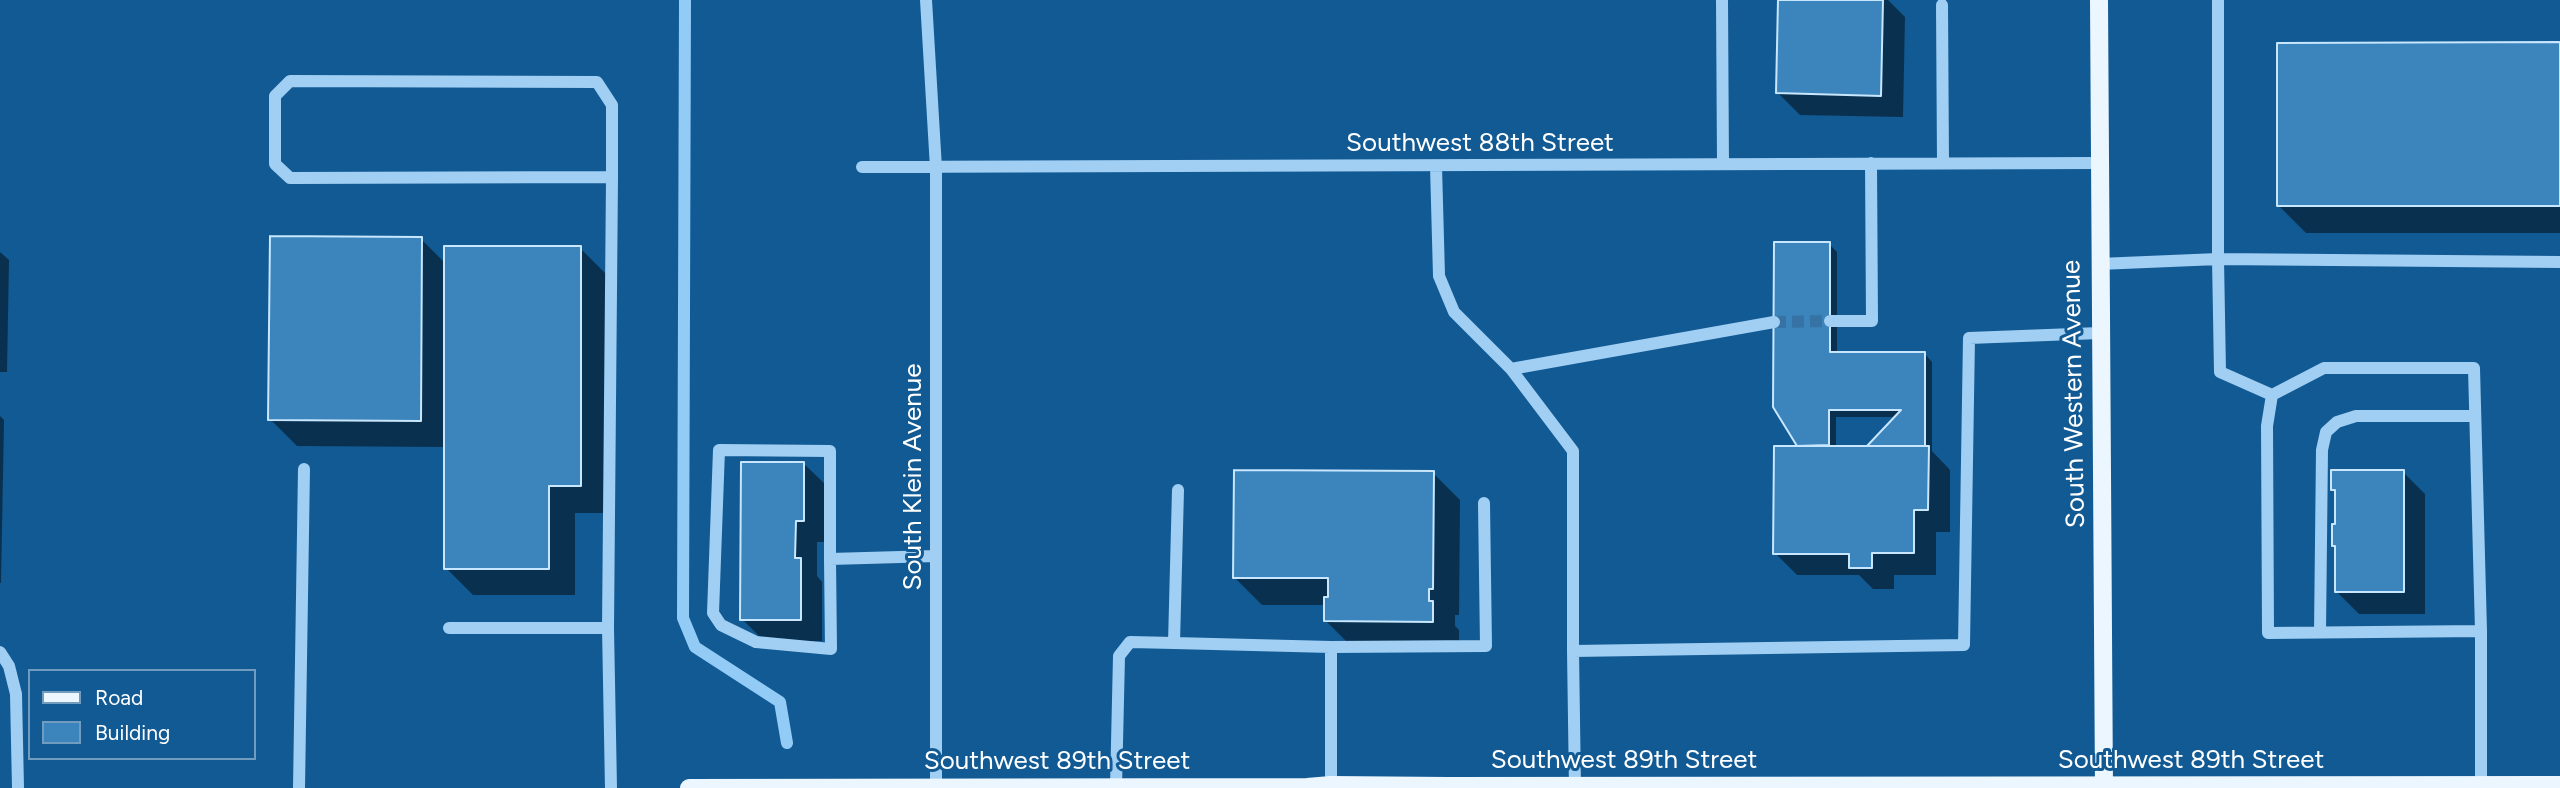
<!DOCTYPE html>
<html>
<head>
<meta charset="utf-8">
<style>
  body { margin:0 }
  #map { position:relative; width:2560px; height:788px; overflow:hidden; background:#125a94; font-family:Figtree,sans-serif }
  canvas { display:block }
  .legend { position:absolute; left:28px; top:669px; width:228px; height:91px; box-sizing:border-box; background:#125a94; border:2px solid #719cbf; margin:0; padding:9px 12px; list-style:none; font-size:21px; color:#fff }
  .legend li { display:flex; align-items:center; gap:14px; height:35px }
  .legend b { width:35px; border:2px solid #719cbf }
</style>
</head>
<body>
<div id="map">
<canvas width="2560" height="788"></canvas>
<ul class="legend">
<li><b style="height:9px;background:#ecf6ff"></b>Road</li>
<li><b style="height:19px;background:#3b84bc"></b>Building</li>
</ul>
</div>
<script>
const ctx = document.querySelector('canvas').getContext('2d');
ctx.lineJoin = 'round';
function fillPath(path, color) {
  ctx.fillStyle = color;
  ctx.fill(path, 'evenodd');
}
function toPath(rows) {
  const path = new Path2D();
  for (const r of rows) {
    path.moveTo(r[0], r[1]);
    for (let i = 2; i < r.length; i += 2) path.lineTo(r[i], r[i + 1]);
  }
  return path;
}
function trace(path, color, width, dash) {
  ctx.strokeStyle = color;
  ctx.lineWidth = width;
  ctx.lineCap = dash ? 'butt' : 'round';
  ctx.setLineDash(dash || []);
  ctx.stroke(path);
}
function label(font, color, halo, rows, align = 'center') {
  ctx.font = font + ' Figtree,sans-serif';
  ctx.lineWidth = 6;
  ctx.setLineDash([]);
  ctx.textBaseline = 'middle';
  ctx.strokeStyle = halo;
  ctx.fillStyle = color;
  for (const [text, x, y, turn = 0] of rows) {
    ctx.save();
    ctx.translate(x, y);
    ctx.rotate((+turn || 0) * Math.PI / 180);
    ctx.textAlign = isNaN(turn) ? turn : align;
    if (halo) ctx.strokeText(text, 0, 0);
    ctx.fillText(text, 0, 0);
    ctx.restore();
  }
}
fillPath(toPath([
  [1779,0,1888,0,1905,17,1903,117,1800,115,1777,92],
  [2560,44,2560,233,2306,233,2279,206],
  [421,239,446,264,580,248,607,275,607,513,575,513,575,595,473,595,446,568,446,447,297,446,270,419],
  [1829,244,1837,252,1837,354,1925,354,1932,362,1932,451,1950,470,1950,532,1936,532,1936,575,1894,575,1894,589,1873,589,1859,575,1797,575,1775,553,1801,448,1775,406],
  [1836,417,1897,417,1868,448,1836,448],
  [0,252,9,260,7,372,0,372],
  [0,416,4,420,1,583,0,583],
  [803,463,826,485,825,542,817,542,817,576,822,582,822,641,764,641,742,619],
  [2403,472,2425,494,2425,614,2359,614,2337,592,2337,549,2333,546,2337,525,2337,494,2332,489],
  [1433,473,1460,500,1459,615,1455,615,1455,626,1459,630,1459,648,1353,648,1326,621,1326,605,1262,605,1235,578]
]), '#0007');
trace(toPath([
  [685,0,683,618,695,647,780,702,787,743]
]), '#92ccf6', 12);
const building = toPath([
  [1778,0,1883,0,1881,96,1776,93,1778,0],
  [2560,42,2560,206,2277,206,2277,43,2560,42],
  [270,236,422,237,421,421,268,420,270,236],
  [1774,242,1830,242,1830,352,1925,352,1925,446,1867,446,1901,410,1829,410,1829,445,1797,446,1773,407,1774,242],
  [444,246,581,246,581,486,549,486,549,569,444,569,444,246],
  [1774,446,1929,446,1928,510,1914,510,1914,553,1872,553,1872,568,1849,568,1849,554,1773,554,1774,446],
  [741,462,804,462,804,521,796,521,795,558,801,558,801,620,740,620,741,462],
  [1234,470,1434,471,1433,589,1429,589,1429,601,1433,601,1433,622,1324,621,1324,597,1328,597,1328,578,1233,578,1234,470],
  [2331,470,2404,470,2404,592,2335,592,2335,546,2332,546,2332,524,2335,524,2335,490,2331,490,2331,470]
]);
fillPath(building, '#3b84bc');
trace(building, '#c8e6fd', 2);
trace(toPath([
  [1774,322,1830,321]
]), '#3673a4', 12, [12, 6]);
trace(toPath([
  [926,0,936,168,936,787],
  [1722,0,1723,164],
  [2218,0,2218,259,2560,262],
  [1942,5,1943,163],
  [1436,166,1439,276,1454,312,1511,369,1573,451,1573,651,1964,645,1969,338,2100,333],
  [862,167,2098,163],
  [2099,264,2218,259,2220,372,2272,395],
  [1830,321,1872,321,1871,163],
  [1511,369,1774,322],
  [830,559,830,451,719,450,713,613,721,625,756,642,831,649,830,559,936,556],
  [449,628,608,628],
  [2320,632,2322,450,2326,432,2337,422,2356,416,2475,416],
  [1174,643,1331,647,1486,646,1484,503],
  [1331,647,1331,785],
  [1573,651,1575,788],
  [0,652,9,666,16,694,18,788],
  [2481,785,2481,631,2268,633,2267,426,2272,395,2324,368,2474,368,2481,631],
  [1116,787,1119,656,1130,642,1174,643,1178,490],
  [299,788,304,469],
  [611,788,608,628,612,177,612,105,597,82,290,81,275,96,275,164,290,178,612,177]
]), '#a0cff3', 12);
trace(toPath([
  [2099,0,2104,788],
  [689,788,1307,787,1331,785,1448,786,2560,785]
]), '#ecf6ff', 18);
label('26px', '#fff', '#125a94', [
  ["Southwest 88th Street",1480,143],
  ["South Western Avenue",2074,394,-91],
  ["South Klein Avenue",913,477,-90],
  ["Southwest 89th Street",1624,760],
  ["Southwest 89th Street",2191,760],
  ["Southwest 89th Street",1057,761]
]);
</script>
</body>
</html>
